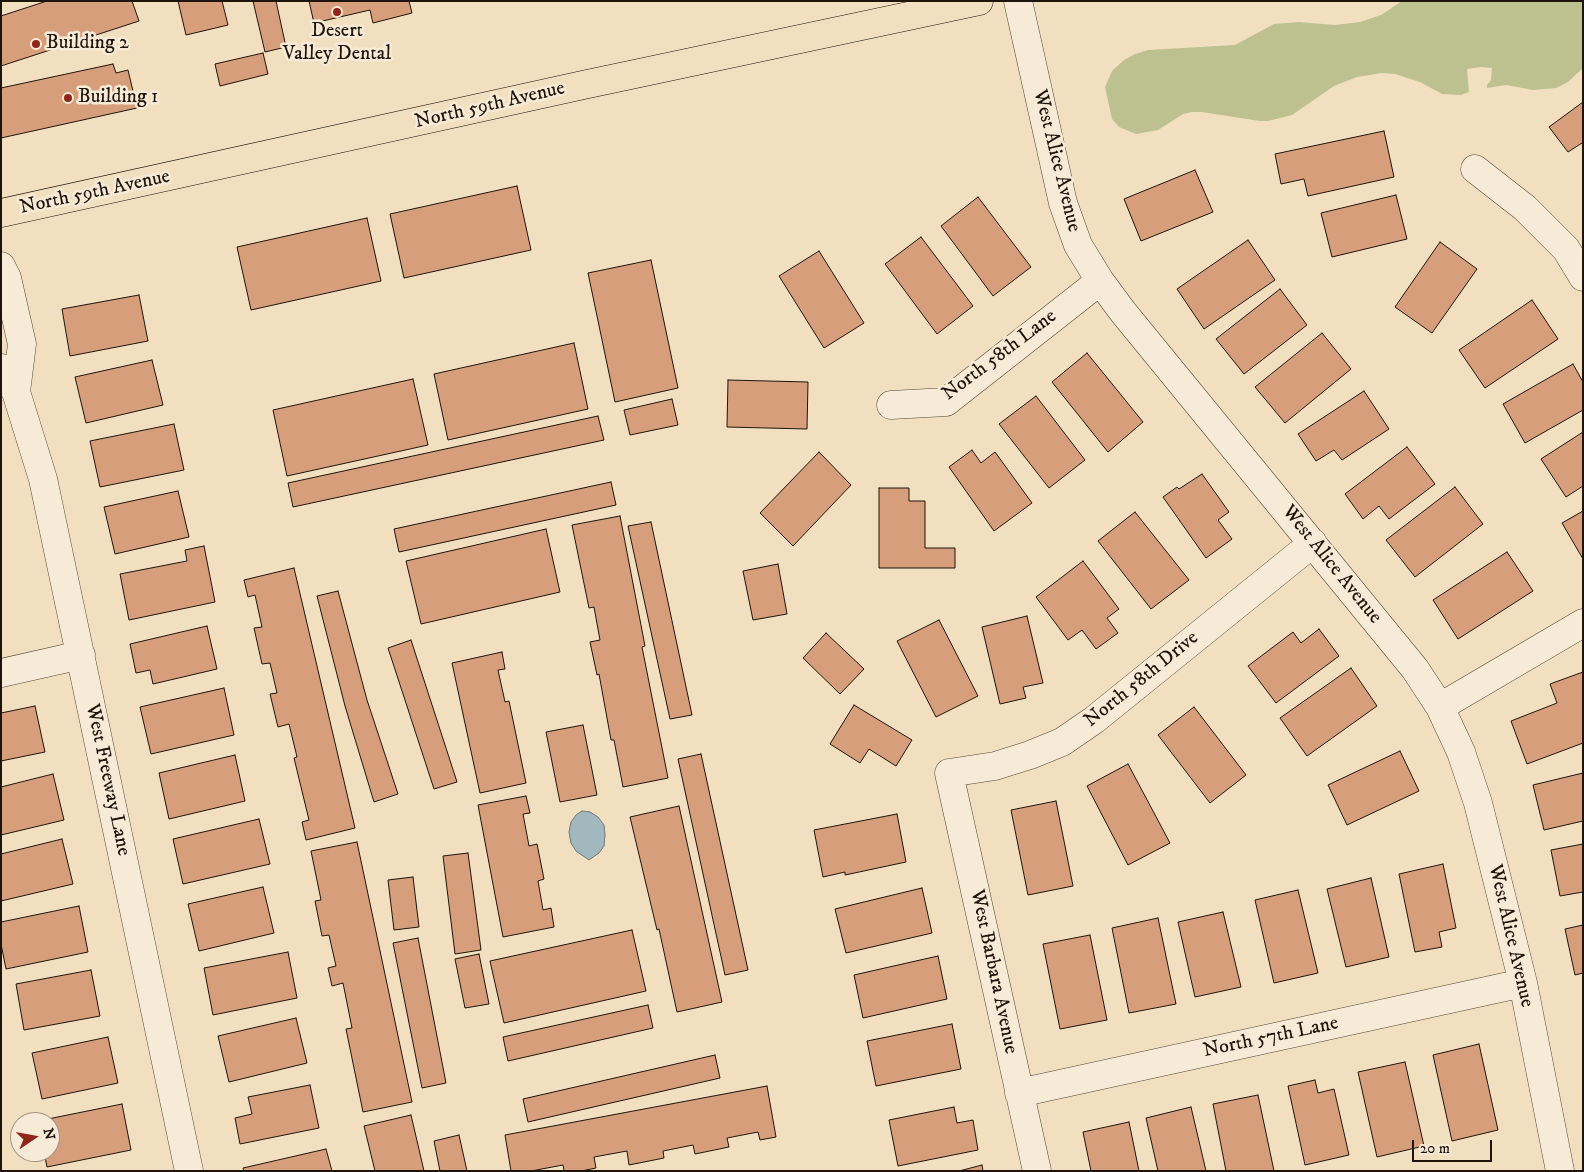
<!DOCTYPE html>
<html>
<head>
<meta charset="utf-8">
<style>
  body { margin:0 }
  #map { position:relative; width:1584px; height:1172px; overflow:hidden; background:#f2dfc0; font-family:"IM FELL DW Pica",serif }
  canvas { display:block }
  .frame { position:absolute; inset:0; border:2px solid #1e140b; pointer-events:none }
  .north { position:absolute; left:10px; top:1112px; width:50px; height:50px; box-sizing:border-box; background:#f7ead6; border:1px solid #a09485; border-radius:50%; rotate:78deg; font-size:14px; font-weight:700; line-height:20px; text-align:center; color:#1e140b }
  .north::after { content:''; display:block; margin:auto; width:18px; height:22px; background:#8f2418; clip-path:polygon(50% 0,100% 100%,50% 72%,0 100%) }
  .scale { position:absolute; left:1412px; top:1140px; width:80px; height:22px; box-sizing:border-box; border:2px solid #1e140b; border-top:0; padding-left:6px; font-size:15px; line-height:18px; white-space:nowrap; color:#1e140b; -webkit-text-stroke:4px #f7ead6; paint-order:stroke }
</style>
</head>
<body>
<div id="map">
<canvas width="1584" height="1172"></canvas>
<div class="frame"></div>
<div class="north">N</div>
<div class="scale">20 m</div>
</div>
<script>
const ctx = document.querySelector('canvas').getContext('2d');
ctx.lineJoin = 'round';
function fillPath(path, color) {
  ctx.fillStyle = color;
  ctx.fill(path, 'evenodd');
}
function toPath(rows) {
  const path = new Path2D();
  for (const r of rows) {
    path.moveTo(r[0], r[1]);
    for (let i = 2; i < r.length; i += 2) path.lineTo(r[i], r[i + 1]);
  }
  return path;
}
function trace(path, color, width, dash) {
  ctx.strokeStyle = color;
  ctx.lineWidth = width;
  ctx.lineCap = dash ? 'butt' : 'round';
  ctx.setLineDash(dash || []);
  ctx.stroke(path);
}
function label(font, color, halo, rows, align = 'center') {
  ctx.font = font + ' "IM FELL DW Pica",serif';
  ctx.lineWidth = 5;
  ctx.setLineDash([]);
  ctx.textBaseline = 'middle';
  ctx.strokeStyle = halo;
  ctx.fillStyle = color;
  for (const [text, x, y, turn = 0] of rows) {
    ctx.save();
    ctx.translate(x, y);
    ctx.rotate((+turn || 0) * Math.PI / 180);
    ctx.textAlign = isNaN(turn) ? turn : align;
    if (halo) ctx.strokeText(text, 0, 0);
    ctx.fillText(text, 0, 0);
    ctx.restore();
  }
}
fillPath(toPath([
  [1402,1,1583,1,1583,68,1568,82,1556,88,1533,90,1506,85,1487,88,1487,85,1491,80,1492,68,1481,67,1467,69,1469,92,1461,95,1442,94,1420,82,1395,74,1381,73,1370,75,1357,77,1334,86,1292,115,1268,121,1260,121,1202,112,1192,112,1183,114,1158,130,1136,134,1119,127,1112,119,1105,87,1112,71,1124,60,1135,54,1148,50,1235,45,1274,24,1299,22,1335,25,1360,22,1381,15]
]), '#bdc190');
const water = toPath([
  [582,811,590,812,598,817,604,825,605,835,604,846,599,853,589,860,576,851,571,843,569,832,571,822,576,815,582,811]
]);
fillPath(water, '#a1b9be');
trace(water, '#6d7776', 1);
const building = toPath([
  [47,1,132,1,139,21,1,66,1,16,47,1],
  [178,1,222,1,228,25,186,35,178,1],
  [253,1,276,1,286,47,265,52,253,1],
  [309,1,409,1,412,13,373,23,370,10,314,23,309,1],
  [263,53,268,74,220,86,215,64,263,53],
  [113,64,116,73,128,70,137,108,1,138,1,88,113,64],
  [1583,102,1583,144,1582,143,1568,152,1549,127,1583,102],
  [1384,131,1394,177,1308,196,1304,179,1281,184,1275,154,1384,131],
  [1195,170,1213,212,1141,241,1124,199,1195,170],
  [517,186,531,250,404,278,390,214,517,186],
  [1396,195,1407,239,1332,257,1321,213,1396,195],
  [978,197,1031,267,993,296,941,226,978,197],
  [367,218,381,281,251,310,237,247,367,218],
  [921,237,973,306,937,334,885,264,921,237],
  [1248,240,1275,280,1204,329,1177,289,1248,240],
  [1440,242,1477,269,1432,333,1395,307,1440,242],
  [819,251,864,323,824,348,779,276,819,251],
  [651,260,678,388,615,402,588,273,651,260],
  [1280,289,1307,325,1244,374,1216,339,1280,289],
  [139,295,148,341,70,356,62,309,139,295],
  [1532,300,1558,339,1485,388,1459,350,1532,300],
  [1322,333,1351,369,1285,423,1255,387,1322,333],
  [574,343,588,409,448,440,434,374,574,343],
  [1087,353,1143,422,1108,452,1052,382,1087,353],
  [152,360,163,405,86,423,75,377,152,360],
  [1573,364,1583,382,1583,410,1525,443,1503,404,1573,364],
  [413,379,428,445,287,476,273,410,413,379],
  [728,380,808,382,807,429,727,427,728,380],
  [1364,391,1389,429,1342,460,1334,450,1316,461,1298,434,1364,391],
  [1036,396,1085,460,1049,488,999,424,1036,396],
  [672,399,678,425,630,435,624,410,672,399],
  [598,416,604,440,293,507,288,483,598,416],
  [174,424,184,470,100,487,90,441,174,424],
  [1583,432,1583,486,1566,497,1541,459,1583,432],
  [1407,447,1435,484,1389,519,1379,506,1363,519,1345,494,1407,447],
  [972,450,981,463,995,452,1032,503,994,531,949,467,972,450],
  [819,452,851,485,793,546,760,513,819,452],
  [1202,474,1229,512,1218,520,1232,539,1206,558,1163,497,1177,487,1179,489,1202,474],
  [611,482,616,505,399,552,394,529,611,482],
  [1455,487,1483,524,1415,577,1386,540,1455,487],
  [879,488,909,488,909,501,925,501,925,548,955,548,955,568,879,568,879,488],
  [178,491,189,537,115,554,104,507,178,491],
  [1583,511,1583,559,1562,523,1583,511],
  [1135,512,1189,580,1151,609,1098,541,1135,512],
  [620,516,645,646,642,647,668,778,623,787,614,740,611,740,599,674,597,675,590,642,600,640,594,607,589,608,572,525,620,516],
  [651,522,692,715,670,719,628,526,651,522],
  [546,529,560,592,421,624,406,561,546,529],
  [204,546,215,602,129,620,120,574,187,561,185,550,204,546],
  [1507,552,1533,591,1458,639,1433,600,1507,552],
  [1083,561,1119,609,1107,618,1118,633,1096,649,1082,630,1068,640,1036,597,1083,561],
  [778,564,787,614,753,620,743,571,778,564],
  [294,568,355,828,306,840,302,822,309,820,294,758,297,757,289,724,278,727,270,694,277,693,270,663,262,664,254,628,262,627,255,595,248,597,244,580,294,568],
  [338,591,367,700,398,794,374,802,345,706,317,596,338,591],
  [1027,616,1043,683,1023,687,1026,698,1000,704,982,627,1027,616],
  [939,620,978,696,936,717,897,641,939,620],
  [207,626,217,669,153,684,150,670,136,673,130,644,207,626],
  [1319,629,1339,656,1276,703,1248,666,1293,632,1301,643,1319,629],
  [826,633,864,669,840,694,803,658,826,633],
  [411,640,457,782,434,789,388,648,411,640],
  [502,652,505,669,498,670,505,702,509,701,526,783,480,793,452,663,502,652],
  [1351,668,1377,706,1307,756,1280,718,1351,668],
  [1583,672,1583,743,1527,764,1511,721,1557,703,1550,684,1583,672],
  [224,688,234,735,151,754,140,707,224,688],
  [854,705,912,740,896,766,869,749,860,763,830,744,854,705],
  [35,706,45,752,1,761,1,713,35,706],
  [1194,707,1246,775,1210,803,1158,735,1194,707],
  [583,725,597,795,560,802,546,732,583,725],
  [1400,751,1419,791,1347,825,1328,785,1400,751],
  [701,754,748,970,725,975,678,759,701,754],
  [235,755,245,801,169,819,159,773,235,755],
  [1128,764,1170,843,1128,865,1087,786,1128,764],
  [1583,773,1583,821,1544,830,1533,785,1583,773],
  [53,774,64,820,1,835,1,787,53,774],
  [526,796,530,813,523,814,529,846,537,844,544,879,538,881,543,910,551,908,554,927,503,937,478,805,526,796],
  [1056,801,1073,886,1028,895,1011,810,1056,801],
  [679,806,722,1002,677,1012,659,929,657,930,630,817,679,806],
  [897,814,906,862,845,875,845,872,823,877,814,830,897,814],
  [259,819,270,864,183,884,173,839,259,819],
  [62,839,73,884,1,901,1,854,62,839],
  [357,842,412,1102,363,1112,346,1029,352,1028,343,983,332,986,328,968,336,966,329,935,322,936,315,901,321,900,311,851,357,842],
  [1583,844,1583,892,1560,896,1551,850,1583,844],
  [468,853,481,950,455,954,443,856,468,853],
  [1443,864,1456,928,1439,932,1442,947,1415,952,1399,874,1443,864],
  [413,877,419,927,394,930,388,880,413,877],
  [1371,878,1389,957,1346,967,1327,889,1371,878],
  [263,887,274,933,199,951,188,904,263,887],
  [922,888,932,933,846,953,835,909,922,888],
  [1298,890,1318,973,1274,983,1255,900,1298,890],
  [79,906,88,952,6,969,1,944,1,922,79,906],
  [1223,912,1241,987,1195,997,1178,922,1223,912],
  [1158,918,1176,1004,1129,1013,1112,928,1158,918],
  [1583,925,1583,973,1575,975,1565,929,1583,925],
  [632,930,646,991,504,1023,490,961,632,930],
  [1090,935,1107,1020,1060,1029,1043,944,1090,935],
  [418,938,446,1083,422,1088,393,943,418,938],
  [288,952,297,998,213,1015,204,968,288,952],
  [479,954,489,1004,465,1008,455,959,479,954],
  [938,956,947,999,863,1018,854,975,938,956],
  [91,970,100,1016,24,1030,16,984,91,970],
  [648,1005,653,1028,508,1061,503,1037,648,1005],
  [296,1018,307,1063,229,1082,218,1036,296,1018],
  [952,1024,961,1069,876,1086,867,1041,952,1024],
  [108,1037,118,1083,42,1099,32,1053,108,1037],
  [1479,1044,1498,1130,1452,1141,1433,1055,1479,1044],
  [715,1055,720,1078,528,1122,523,1099,715,1055],
  [1405,1062,1424,1146,1377,1157,1358,1072,1405,1062],
  [1315,1080,1318,1093,1334,1089,1349,1155,1305,1165,1288,1086,1315,1080],
  [310,1085,319,1128,240,1144,235,1118,252,1114,248,1097,310,1085],
  [767,1086,776,1137,760,1140,758,1132,727,1138,729,1147,695,1154,693,1145,663,1151,664,1158,629,1165,627,1151,594,1157,596,1168,581,1171,564,1171,563,1165,531,1171,511,1171,505,1135,767,1086],
  [1258,1095,1274,1171,1226,1171,1213,1104,1258,1095],
  [122,1104,131,1150,47,1167,44,1152,50,1152,50,1122,38,1122,38,1121,122,1104],
  [954,1107,957,1123,973,1120,978,1150,898,1166,889,1120,954,1107],
  [1191,1107,1206,1171,1158,1171,1146,1118,1191,1107],
  [411,1115,424,1171,375,1171,364,1126,411,1115],
  [1129,1122,1139,1171,1091,1171,1083,1132,1129,1122],
  [459,1135,467,1171,440,1171,434,1141,459,1135],
  [326,1149,332,1171,244,1171,243,1168,326,1149],
  [982,1165,983,1171,959,1171,982,1165]
]);
fillPath(building, '#d69e7b');
trace(building, '#1e140b', 1);
const minor = toPath([
  [1018,1,1063,203,1078,245,1100,281,1123,312,1415,669,1440,707,1461,752,1478,803,1523,983,1560,1171],
  [1475,169,1525,208,1566,249,1583,277],
  [1,266,7,278,22,344,16,392],
  [1,368,16,392,43,479,189,1171],
  [891,405,946,402,1100,281],
  [1,673,81,655],
  [1440,707,1583,623],
  [1019,1093,1523,983],
  [1037,1171,949,773,995,766,1030,755,1062,742,1094,720,1313,543]
]);
const major = toPath([
  [1,213,583,85,979,1]
]);
trace(minor, '#534738', 29);
trace(major, '#1e140b', 29);
trace(minor, '#f7ead6', 28);
trace(major, '#f2dfc0', 28);
for (const [x, y, r, color] of [
  [337,12,5,"#8f2418"],
  [36,44,5,"#8f2418"],
  [68,98,5,"#8f2418"]
]) {
  const dot = new Path2D();
  dot.arc(x, y, r, 0, 2 * Math.PI);
  ctx.fillStyle = color;
  ctx.fill(dot);
  trace(dot, '#f7ead6', 2);
}
label('20px', '#1e140b', '#f7ead6', [
  ["Desert",337,32,"center"],
  ["Valley Dental",337,55,"center"],
  ["Building 2",46,44],
  ["Building 1",78,98]
], 'left');
label('20px', '#1e140b', '#f7ead6', [
  ["North 59th Avenue",490,106,-13],
  ["West Alice Avenue",1056,161,76],
  ["North 59th Avenue",95,193,-12],
  ["North 58th Lane",1000,356,-37],
  ["West Alice Avenue",1331,565,51],
  ["North 58th Drive",1142,680,-39],
  ["West Freeway Lane",107,780,78],
  ["West Alice Avenue",1510,936,77],
  ["West Barbara Avenue",993,972,78],
  ["North 57th Lane",1271,1038,-12]
]);
</script>
</body>
</html>
